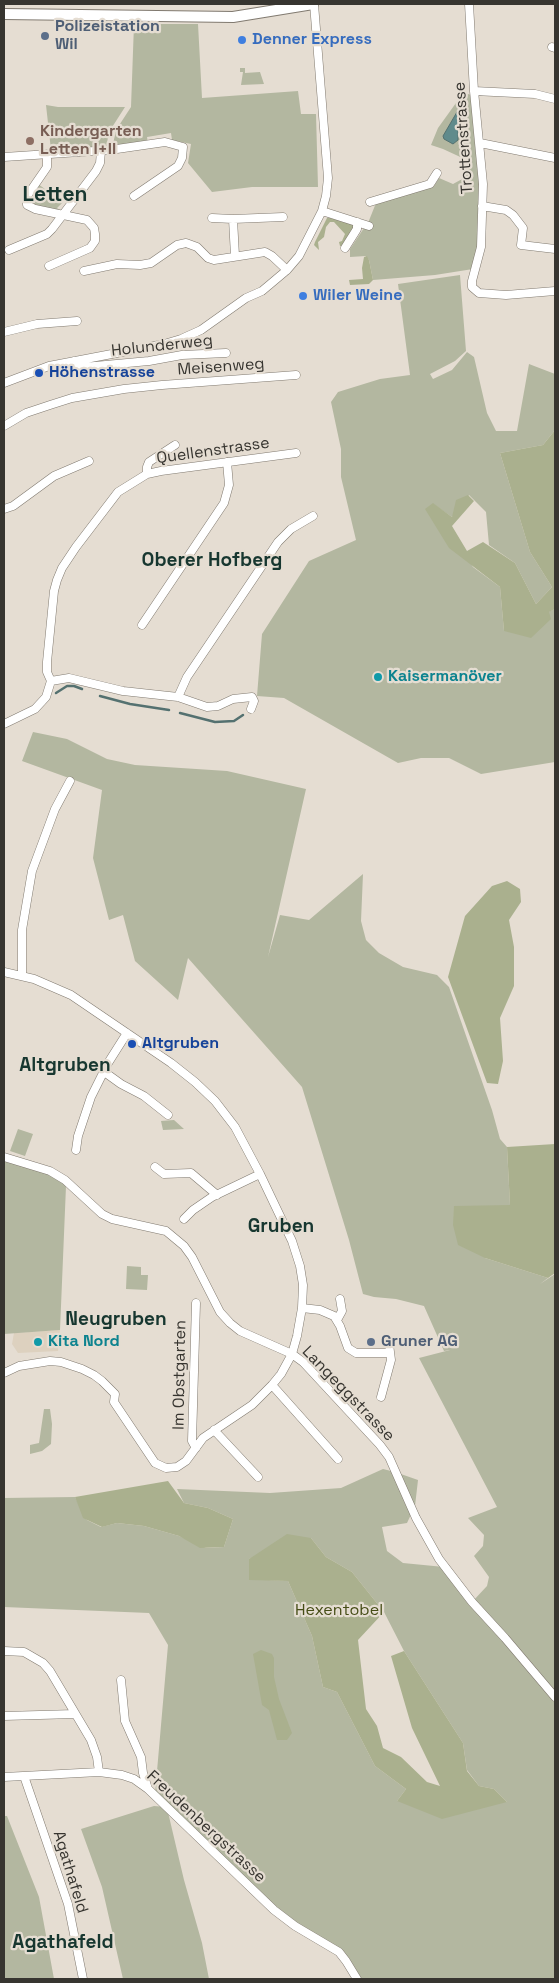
<!DOCTYPE html>
<html>
<head>
<meta charset="utf-8">
<style>
  body { margin:0 }
  #map { position:relative; width:559px; height:1983px; overflow:hidden; background:#e5ddd2; font-family:"Space Grotesk",sans-serif }
  canvas { display:block }
  .frame { position:absolute; inset:0; border:5px solid #373530; pointer-events:none }
</style>
</head>
<body>
<div id="map">
<canvas width="559" height="1983"></canvas>
<div class="frame"></div>
</div>
<script>
const ctx = document.querySelector('canvas').getContext('2d');
ctx.lineJoin = 'round';
function fillPath(path, color) {
  ctx.fillStyle = color;
  ctx.fill(path, 'evenodd');
}
function toPath(rows) {
  const path = new Path2D();
  for (const r of rows) {
    path.moveTo(r[0], r[1]);
    for (let i = 2; i < r.length; i += 2) path.lineTo(r[i], r[i + 1]);
  }
  return path;
}
function trace(path, color, width, dash) {
  ctx.strokeStyle = color;
  ctx.lineWidth = width;
  ctx.lineCap = dash ? 'butt' : 'round';
  ctx.setLineDash(dash || []);
  ctx.stroke(path);
}
function label(font, color, halo, rows, align = 'center') {
  ctx.font = font + ' "Space Grotesk",sans-serif';
  ctx.lineWidth = 4.5;
  ctx.setLineDash([]);
  ctx.textBaseline = 'middle';
  ctx.strokeStyle = halo;
  ctx.fillStyle = color;
  for (const [text, x, y, turn = 0] of rows) {
    ctx.save();
    ctx.translate(x, y);
    ctx.rotate((+turn || 0) * Math.PI / 180);
    ctx.textAlign = isNaN(turn) ? turn : align;
    if (halo) ctx.strokeText(text, 0, 0);
    ctx.fillText(text, 0, 0);
    ctx.restore();
  }
}
fillPath(toPath([
  [60,1330,58,1351,18,1353,12,1344,14,1333]
]), '#ddd1bf');
fillPath(toPath([
  [134,24,198,24,202,98,298,91,301,114,316,114,318,187,252,187,212,192,188,163,191,144,172,140,171,133,147,137,148,143,112,149,116,130,131,107],
  [240,68,245,68,245,73,260,72,264,84,241,85,243,72,240,72],
  [468,94,471,95,480,177,478,247,473,269,435,275,373,280,369,260,366,256,350,257,350,249,364,228,373,228,372,224,368,223,376,203,434,186,439,178,453,184,464,178,469,161,443,149,431,145,438,128,461,96],
  [46,105,58,107,125,107,109,132,106,148,51,150],
  [38,184,63,202,57,208,61,211,50,211,30,204,32,203,39,192],
  [460,275,466,351,455,361,430,374,433,379,452,370,467,352,474,357,487,413,496,431,517,431,529,364,555,374,555,430,543,445,500,453,530,552,552,587,536,604,515,563,489,545,486,512,469,495,452,517,433,504,473,567,500,587,504,631,555,609,555,762,481,774,449,758,421,758,398,763,284,698,257,696,262,634,309,561,356,540,341,477,341,449,331,402,338,392,380,379,410,375,398,284],
  [33,732,67,739,107,759,135,765,227,771,306,789,268,957,280,915,309,920,363,874,361,921,366,940,379,953,403,967,437,975,449,987,492,1110,500,1139,507,1147,510,1205,485,1258,548,1278,540,1284,555,1274,555,1979,357,1979,346,1961,290,1922,167,1808,184,1880,202,1943,209,1979,123,1979,102,1887,81,1829,154,1806,166,1807,155,1794,168,1645,149,1613,4,1607,4,1498,75,1497,87,1520,101,1527,117,1523,144,1526,179,1536,206,1548,224,1547,233,1519,208,1508,184,1503,177,1489,270,1493,341,1488,383,1469,395,1472,418,1480,415,1506,407,1523,382,1527,387,1551,403,1563,444,1567,472,1602,487,1586,489,1577,474,1556,483,1546,484,1535,468,1518,497,1507,419,1358,450,1350,444,1351,424,1306,396,1299,374,1297,363,1294,349,1240,302,1087,188,958,178,1000,135,961,123,915,109,920,93,858,102,790,22,761],
  [311,1538,326,1557,352,1572,384,1612,404,1651,463,1743,467,1770,479,1786,494,1789,507,1802,397,1801,406,1789,375,1766,337,1692,323,1687,312,1636,288,1581,249,1579,249,1559],
  [174,1120,184,1129,163,1130,161,1121],
  [18,1129,33,1134,25,1156,10,1151],
  [4,1159,39,1168,64,1182,66,1186,60,1330,4,1334],
  [127,1266,141,1267,141,1275,148,1275,147,1290,126,1289],
  [44,1409,50,1409,52,1424,51,1444,42,1451,30,1454,30,1445,39,1443],
  [4,1816,7,1816,39,1897,54,1979,4,1979]
]), '#b3b7a0');
fillPath(toPath([
  [330,217,352,224,356,228,343,247,340,246,339,242,342,241,345,234,334,222,330,222,326,227,324,237,318,242,319,250,314,245,315,242,327,218],
  [367,256,369,260,373,280,369,284,350,285,349,280,363,279,362,268,364,257],
  [555,430,555,609,549,612,551,619,531,638,504,631,500,587,449,548,425,509,433,503,452,517,456,500,468,495,474,501,452,526,467,551,483,542,515,563,536,604,552,587,530,552,500,453,543,445],
  [507,881,520,889,521,902,509,920,514,947,514,986,500,1018,503,1061,498,1084,487,1083,448,977,465,916,492,886],
  [555,1144,555,1273,548,1278,485,1258,458,1245,453,1225,454,1206,510,1205,507,1147],
  [168,1481,184,1503,208,1508,233,1519,224,1547,200,1548,179,1536,144,1526,117,1523,102,1527,83,1518,75,1497],
  [287,1534,311,1538,326,1557,352,1572,384,1612,358,1640,366,1709,377,1726,383,1748,401,1757,427,1782,440,1786,412,1728,391,1656,404,1651,463,1743,467,1771,479,1786,494,1789,507,1802,442,1819,397,1801,406,1789,375,1766,337,1692,323,1687,312,1636,288,1581,249,1580,249,1559],
  [261,1650,272,1654,274,1658,274,1677,279,1699,292,1733,287,1740,277,1740,269,1710,262,1705,253,1654]
]), '#aab08e');
const water = toPath([
  [457,112,463,114,464,119,458,130,458,140,453,144,444,139,443,136,457,112]
]);
fillPath(water, '#608b8c');
trace(water, '#547170', 1);
trace(toPath([
  [56,693,67,686,74,686,82,689],
  [100,696,130,704,169,710],
  [180,713,215,722,234,721,243,715]
]), '#547170', 2.5);
const minor = toPath([
  [469,4,474,91,483,184,481,247,472,281,472,287,479,293,506,295,555,291],
  [552,47,555,48],
  [474,91,535,94,555,99],
  [480,143,555,158],
  [47,155,47,167,27,196,27,205,35,209,87,220,94,228,95,234,95,241,90,248,49,266],
  [4,157,110,150,165,142,183,147,182,158,178,166,134,196],
  [370,202,430,184,437,173],
  [482,206,506,210,513,215,523,228,521,245,555,249],
  [322,211,369,226],
  [212,218,233,219,283,217],
  [233,219,235,256],
  [345,248,357,229,357,222],
  [9,250,47,234,52,229,96,171,100,163,101,151],
  [84,271,117,264,140,265,151,263,177,245,186,243,197,247,208,258,214,260,265,252,272,256,287,270],
  [4,332,37,324,77,321],
  [74,361,78,366,84,367,149,361,182,355,226,353],
  [4,383,49,366,164,344,181,339,201,330,246,298,262,291,287,270,299,256,322,211,326,196,328,178,314,4],
  [4,426,26,413,50,405,72,398,124,389,162,385,296,375],
  [147,474,147,467,149,462,175,445],
  [4,509,13,506,54,476,89,461],
  [142,625,224,503,229,485,227,462],
  [51,681,69,678,123,691,178,697,207,707,218,706,233,699,252,697,254,701,251,709],
  [178,697,187,677,278,542,291,529,313,516],
  [4,724,35,709,46,697,51,681,47,672,47,662,54,591,57,580,62,568,76,547,118,492,147,474,161,471,296,453],
  [4,972,34,979,71,995,171,1063,195,1082,215,1101,235,1127,260,1174,292,1241,300,1266,303,1285,302,1308,297,1336,292,1354,281,1374,272,1385,252,1405,203,1438,186,1461,177,1467,166,1468,155,1463,114,1402,115,1394,102,1381,94,1375,82,1369,61,1362,50,1361,19,1366,4,1373],
  [22,975,22,930,32,871,55,809,70,781],
  [103,1071,121,1084,144,1096,168,1115],
  [76,1150,78,1136,91,1097,108,1063,127,1033],
  [4,1157,50,1171,65,1180,102,1214,112,1219,166,1231,184,1246,192,1257,220,1312,230,1323,240,1331,292,1354,303,1362,380,1445,389,1457,416,1518,439,1559,472,1602,505,1638,555,1697],
  [155,1167,164,1174,191,1173,217,1195],
  [184,1219,193,1210,212,1197,260,1174],
  [196,1303,192,1441,196,1448],
  [302,1308,320,1310,334,1316,340,1326,348,1348,356,1353,390,1353],
  [337,1320,342,1311,340,1299],
  [272,1385,338,1459],
  [381,1397,391,1360,389,1344],
  [214,1430,258,1477],
  [4,1651,24,1652,43,1663,50,1671,91,1740,97,1757,99,1772],
  [121,1680,125,1721,141,1757,143,1773,148,1789],
  [4,1716,75,1714],
  [24,1776,68,1904,83,1979],
  [4,1777,99,1772,122,1775,134,1779,148,1789,274,1910,295,1926,339,1952,346,1961,357,1979]
]);
const major = toPath([
  [4,14,233,17,313,4]
]);
trace(minor, '#817a70', 9);
trace(major, '#817a70', 12);
trace(minor, '#fff', 8);
trace(major, '#fff', 10);
for (const [x, y, r, color] of [
  [45,36,5,"#5c6f8a"],
  [242,40,5,"#3f7fe0"],
  [30,141,5,"#8d6e63"],
  [303,296,5,"#3f7fe0"],
  [39,373,5,"#1a4fb4"],
  [378,677,5,"#0f9aa8"],
  [132,1044,5,"#1a4fb4"],
  [38,1342,5,"#0f9aa8"],
  [371,1342,5,"#5c6f8a"]
]) {
  const dot = new Path2D();
  dot.arc(x, y, r, 0, 2 * Math.PI);
  ctx.fillStyle = color;
  ctx.fill(dot);
  trace(dot, '#e5ddd2', 2);
}
label('bold 16px', '#4e5e75', '#e5ddd2', [
  ["Polizeistation",55,27],
  ["Wil",55,45],
  ["Gruner AG",381,1342]
], 'left');
label('bold 16px', '#366cbe', '#e5ddd2', [
  ["Denner Express",252,40],
  ["Wiler Weine",313,296]
], 'left');
label('bold 16px', '#785e54', '#e5ddd2', [
  ["Kindergarten",40,132],
  ["Letten I+II",40,150]
], 'left');
label('16px', '#373530', '#e5ddd2', [
  ["Trottenstrasse",464,138,-94],
  ["Holunderweg",162,346,-6],
  ["Meisenweg",221,367,-4],
  ["Quellenstrasse",213,451,-8],
  ["Im Obstgarten",180,1375,-89],
  ["Langeggstrasse",348,1394,46],
  ["Freudenbergstrasse",206,1827,43],
  ["Agathafeld",70,1872,73]
]);
label('bold 16px', '#164399', '#e5ddd2', [
  ["Höhenstrasse",49,373],
  ["Altgruben",142,1044]
], 'left');
label('bold 16px', '#0d838f', '#e5ddd2', [
  ["Kaisermanöver",388,677],
  ["Kita Nord",48,1342]
], 'left');
label('16px', '#464d16', '#e5ddd2', [
  ["Hexentobel",339,1611]
]);
label('bold 19px', '#173730', '#e5ddd2', [
  ["Oberer Hofberg",212,561],
  ["Altgruben",65,1066],
  ["Gruben",281,1227],
  ["Neugruben",116,1320],
  ["Agathafeld",63,1943]
]);
label('bold 21px', '#173730', '#e5ddd2', [
  ["Letten",55,195]
]);
</script>
</body>
</html>
